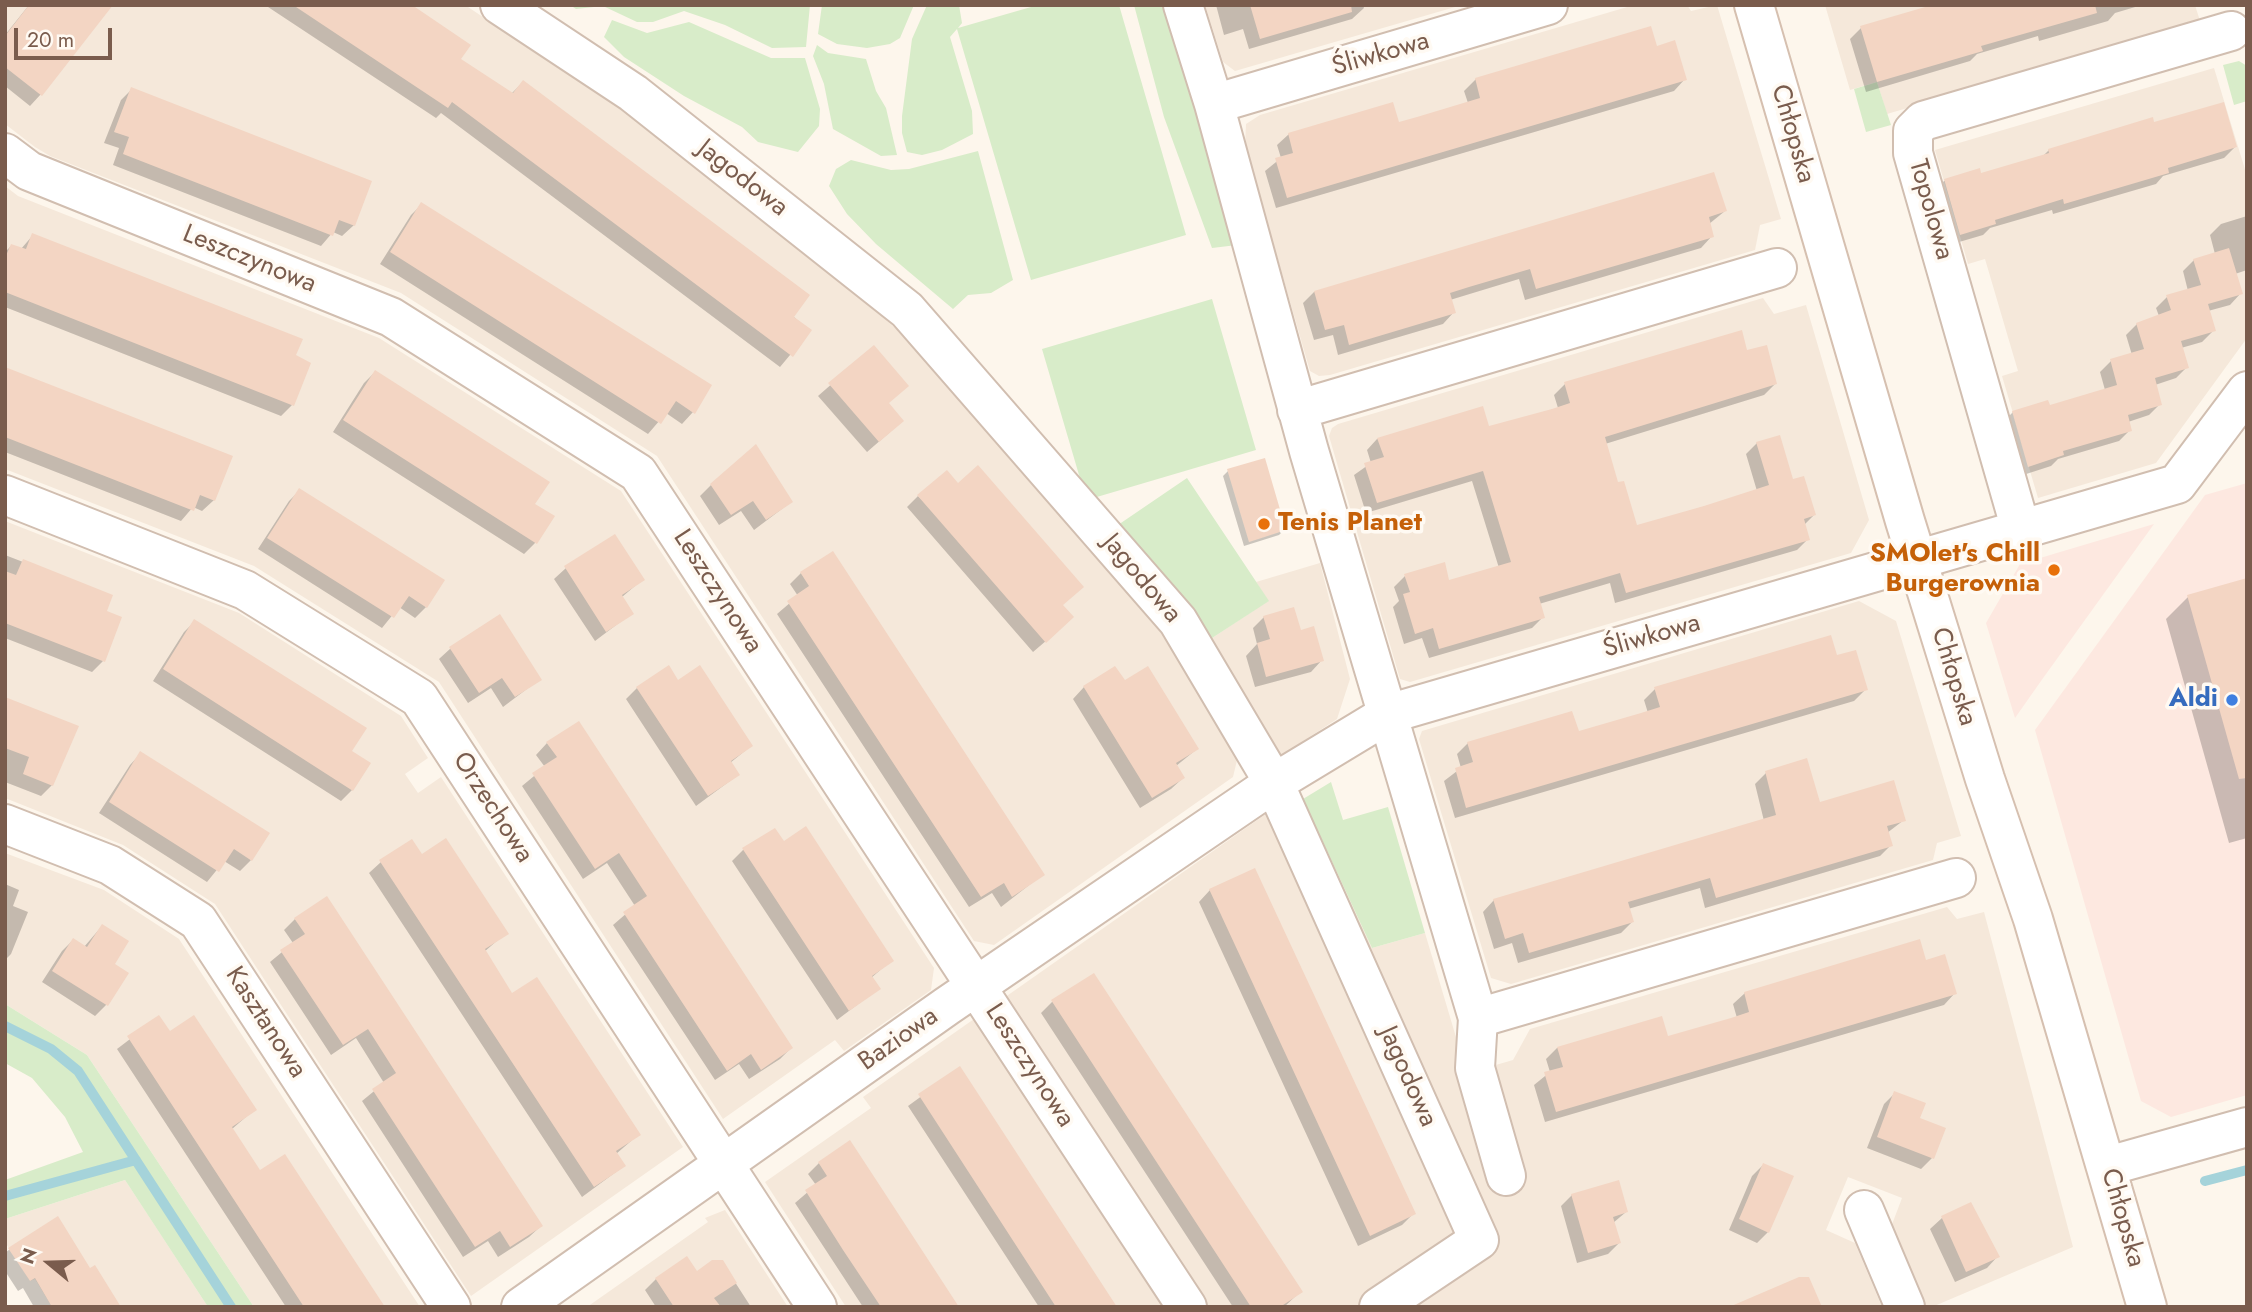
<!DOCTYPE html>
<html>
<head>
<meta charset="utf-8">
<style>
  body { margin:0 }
  #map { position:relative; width:2252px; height:1312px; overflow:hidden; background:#fdf6ec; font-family:Jost,sans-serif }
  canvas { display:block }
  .frame { position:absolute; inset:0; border:7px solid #7a5c4d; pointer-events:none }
  .north { position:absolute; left:14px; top:1228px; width:70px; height:70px; -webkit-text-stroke:5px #fffaf3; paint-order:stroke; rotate:289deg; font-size:19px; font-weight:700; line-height:28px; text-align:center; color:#7a5c4d }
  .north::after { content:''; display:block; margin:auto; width:24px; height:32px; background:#7a5c4d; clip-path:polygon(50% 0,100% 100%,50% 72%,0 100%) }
  .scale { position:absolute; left:14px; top:28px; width:98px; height:32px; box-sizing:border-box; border:4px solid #7a5c4d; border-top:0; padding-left:9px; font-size:21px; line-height:24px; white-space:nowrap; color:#7a5c4d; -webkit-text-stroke:5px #fffaf3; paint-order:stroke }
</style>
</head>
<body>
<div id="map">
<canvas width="2252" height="1312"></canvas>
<div class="frame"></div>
<div class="north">N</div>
<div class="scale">20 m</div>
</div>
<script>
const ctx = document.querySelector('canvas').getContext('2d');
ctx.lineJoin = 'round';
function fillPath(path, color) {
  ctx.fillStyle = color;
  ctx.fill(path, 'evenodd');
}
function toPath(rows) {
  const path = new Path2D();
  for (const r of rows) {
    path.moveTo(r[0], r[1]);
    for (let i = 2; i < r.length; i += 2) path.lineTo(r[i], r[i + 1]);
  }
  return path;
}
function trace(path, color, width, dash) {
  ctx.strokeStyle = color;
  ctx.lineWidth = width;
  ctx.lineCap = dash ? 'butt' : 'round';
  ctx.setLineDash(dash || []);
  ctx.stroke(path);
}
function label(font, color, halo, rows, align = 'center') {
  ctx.font = font + ' Jost,sans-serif';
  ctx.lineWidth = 7;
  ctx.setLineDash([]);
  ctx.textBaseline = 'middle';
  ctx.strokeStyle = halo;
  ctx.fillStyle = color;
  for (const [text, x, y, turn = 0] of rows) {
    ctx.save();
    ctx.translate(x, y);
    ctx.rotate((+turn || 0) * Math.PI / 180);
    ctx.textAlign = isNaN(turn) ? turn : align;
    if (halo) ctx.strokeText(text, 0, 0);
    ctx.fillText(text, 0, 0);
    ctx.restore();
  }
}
fillPath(toPath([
  [5,5,465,5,637,120,870,305,910,342,1157,627,1238,756,1233,777,994,945,974,941,657,456,401,293,50,156,35,147,5,124],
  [1205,5,1462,5,1235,71,1223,62],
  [1634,5,1687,5,1691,11,1717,5,1781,219,1760,225,1755,250,1330,375,1319,376,1310,371,1245,146,1246,124,1260,115],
  [1825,5,2195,5,2200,21,1887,114,1877,82,1850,90],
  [2214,68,2247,176,2247,338,2156,463,2038,498,2002,376,2018,371,2005,327,1985,259,1968,264,1935,150],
  [5,186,18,196,379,338,621,491,934,968,931,990,844,1051,835,1040,723,1119,439,682,254,566,5,469],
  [1763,298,1774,314,1806,305,1869,520,1851,553,1410,682,1400,679,1329,436,1332,428,1338,424],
  [5,521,239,613,401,716,428,758,405,774,418,793,441,777,683,1147,471,1296,215,904,123,845,5,798],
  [1320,563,1350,679,1337,719,1276,759,1206,642,1268,601,1256,582],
  [1859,601,1896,621,1961,836,1937,843,1933,860,1511,984,1491,978,1419,739,1422,731],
  [1303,799,1372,948,1425,933,1500,1185,1482,1069,1513,1060,1530,1029,1947,907,1957,919,1984,912,2073,1247,1932,1307,1925,1307,1891,1227,1902,1198,1848,1177,1826,1230,1855,1243,1882,1307,846,1307,765,1182,871,1108,863,1097,1280,804],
  [5,853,104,890,179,939,420,1307,254,1307,87,1055,5,1004],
  [125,1180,150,1218,208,1307,52,1307,35,1279,30,1281,5,1242,5,1219],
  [725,1210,788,1307,587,1307,708,1222,705,1218]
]), '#f5e8da');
fillPath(toPath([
  [2247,483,2247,1095,2171,1117,2141,1101,2035,730,2205,495],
  [2154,524,2041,681,2015,718,1986,623,2020,564]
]), '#fde8e0');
fillPath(toPath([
  [570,5,810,5,806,47,772,48,725,25,684,11,653,22,637,22,603,6,576,9],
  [822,5,914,5,900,38,890,44,867,48,837,44,818,34],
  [927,5,959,5,962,23,958,28,1038,5,1119,5,1186,235,1031,280,957,29,950,37,972,111,973,134,942,150,922,155,907,152,902,133,902,116,912,39],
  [1134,5,1166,5,1237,245,1212,248,1164,117],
  [612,20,647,33,689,22,771,58,805,58,820,109,819,126,798,152,758,142,742,127,684,96,624,57,604,37],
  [817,45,828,53,866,59,876,91,886,108,897,155,881,156,833,129,824,84,813,56],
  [2239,61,2247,66,2247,101,2234,105,2223,65],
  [1877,82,1891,125,1866,132,1854,89],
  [978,151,1013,280,991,293,968,295,953,309,876,244,847,214,829,186,836,169,851,160,891,170,909,169],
  [1212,299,1256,450,1090,499,1084,492,1042,349],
  [1187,478,1269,601,1209,640,1115,527],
  [1331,782,1343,820,1388,807,1425,933,1372,948,1303,799],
  [5,1004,87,1055,254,1307,208,1307,125,1180,5,1219,5,1180,83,1152,65,1117,32,1078,5,1063]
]), '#d8ecc9');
fillPath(toPath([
  [29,5,41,94,30,106,5,86,5,35],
  [265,5,408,5,459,59,511,94,523,82,810,331,780,367,441,113,436,118],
  [1216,5,1363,5,1364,8,1352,19,1249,49,1243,29,1224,35],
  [1938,5,2142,5,2115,13,2108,21,2039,41,2038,36,1977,54,1970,61,1866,92,1850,39,1861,28],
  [1656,48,1685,79,1674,91,1276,208,1265,171,1281,158,1277,145,1289,134,1397,124,1468,103,1464,91,1476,79],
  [132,89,354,225,342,236,333,232,321,246,113,165,119,148,104,143,121,100],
  [2153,125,2235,147,2224,158,2163,176,2156,184,2053,214,2052,210,1990,228,1983,235,1949,245,1933,192,1944,181,1979,171,1980,176,2041,158,2049,150],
  [422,204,693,412,682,424,666,413,648,434,380,264,411,215],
  [1725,211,1709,224,1712,236,1701,248,1525,300,1519,279,1450,300,1454,312,1443,324,1338,355,1333,335,1314,340,1303,303,1314,292],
  [2247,216,2247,270,2235,274,2241,293,2230,305,2208,311,2214,330,2202,342,2181,348,2187,367,2176,378,2155,385,2160,404,2149,415,2128,422,2130,430,2119,441,2058,459,2051,466,2017,477,2002,423,2013,412,2048,407,2105,390,2100,372,2111,361,2132,355,2126,335,2137,324,2159,316,2156,308,2167,297,2188,291,2183,271,2194,260,2215,254,2210,235,2221,224],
  [33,235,294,356,292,405,281,416,5,307,5,252,11,246,21,249],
  [874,347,887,404,890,432,867,452,818,396],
  [1746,353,1775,384,1764,395,1605,444,1617,485,1635,527,1757,491,1746,454,1757,443,1791,481,1814,515,1804,525,1808,539,1797,550,1615,603,1610,583,1539,604,1543,617,1532,628,1429,658,1422,638,1404,644,1393,607,1399,601,1394,587,1405,576,1448,583,1499,568,1472,481,1366,513,1354,475,1371,463,1367,450,1377,439,1488,428,1558,408,1554,395,1565,384],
  [5,369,214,500,202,511,193,507,181,521,5,452],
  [375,372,533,505,535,543,524,554,333,432,364,383],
  [1228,471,1284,530,1279,535,1244,546,1223,476],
  [711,485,791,502,754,530,741,511,719,525,700,496],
  [300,490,426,607,415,618,399,607,382,628,258,549,289,501],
  [918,496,1061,628,1033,652,907,507],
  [5,555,111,596,105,612,103,661,92,672,5,638],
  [566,568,642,580,622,597,632,613,595,641,554,579],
  [801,573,1042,875,1001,907,992,893,969,907,777,614,798,596,790,584],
  [2247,580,2247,838,2229,843,2166,619,2188,597],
  [1264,617,1300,632,1322,660,1311,672,1255,687,1246,656,1257,644,1253,628],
  [195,621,350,752,352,790,341,801,153,681,184,632],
  [451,648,540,679,503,707,491,688,468,703,439,659],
  [1836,657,1866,689,1854,701,1455,818,1444,781,1461,768,1457,754,1468,743,1577,733,1648,713,1644,700,1655,689],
  [1115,668,1124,683,1197,749,1176,766,1183,778,1171,789,1140,808,1073,699,1084,687],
  [678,682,751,746,730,763,738,775,696,806,626,699,637,688],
  [5,699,52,785,41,796,5,782],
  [547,743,791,1048,780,1059,749,1079,739,1064,715,1080,613,925,635,906,607,863,583,879,522,786,545,767,536,755],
  [141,753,251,860,240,871,224,861,207,882,99,813,130,765],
  [1766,773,1819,804,1904,820,1887,833,1891,845,1880,856,1705,908,1700,888,1628,909,1632,922,1621,933,1518,963,1512,943,1494,949,1483,912,1494,900,1764,821,1755,784],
  [783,844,892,960,871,978,878,989,837,1020,732,861,743,850],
  [421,857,506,933,484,952,512,995,638,1135,616,1154,624,1166,582,1197,369,873,381,862],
  [5,884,19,890,13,906,28,912,11,954,5,960],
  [1210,890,1413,1214,1402,1225,1358,1246,1199,902],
  [295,919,541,1226,529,1237,498,1257,488,1241,463,1257,362,1101,384,1083,356,1038,331,1055,270,962,293,943,284,930],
  [102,926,112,965,106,1005,95,1016,42,982,62,951,73,940,84,947],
  [1925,962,1955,993,1944,1005,1545,1122,1534,1085,1550,1072,1546,1059,1557,1048,1666,1038,1737,1018,1733,1004,1745,993],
  [1093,975,1300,1292,1284,1307,1233,1307,1041,1013,1052,1002],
  [159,1017,169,1033,254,1110,232,1129,259,1172,383,1307,286,1307,117,1049],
  [959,1069,1115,1307,1039,1307,908,1106],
  [1895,1093,1918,1119,1932,1158,1921,1169,1867,1148,1884,1104],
  [819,1163,957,1307,863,1307,795,1203,816,1185,808,1174],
  [1763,1165,1768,1232,1757,1243,1729,1230,1752,1176],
  [1572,1195,1626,1212,1613,1223,1619,1243,1608,1254,1577,1263,1561,1206],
  [1970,1204,1998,1256,1987,1268,1955,1282,1930,1229,1942,1218],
  [10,1249,90,1271,119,1307,34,1307,23,1288,18,1291,5,1271,5,1253],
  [722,1262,751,1307,656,1307,645,1290,656,1279,696,1273]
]), '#0003');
trace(toPath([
  [5,1026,51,1049,78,1071,231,1307],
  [2205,1181,2247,1170],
  [5,1196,136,1160]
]), '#a5d3da', 10);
fillPath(toPath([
  [29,5,113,5,42,96,5,67,5,36],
  [293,5,412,5,471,45,461,59,513,93,523,80,810,295,794,317,812,330,793,357,452,102,448,108],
  [1250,5,1351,5,1352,12,1260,39],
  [1932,5,2095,5,2097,13,1981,46,1983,51,1877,82,1860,26],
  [1651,26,1657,46,1675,40,1687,80,1287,198,1275,158,1293,153,1288,133,1393,102,1399,122,1417,117,1480,98,1475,78],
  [131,87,372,181,355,226,339,220,333,236,123,154,129,137,114,132],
  [2224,102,2237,147,2168,168,2169,173,2064,204,2063,199,1995,220,1996,224,1960,235,1944,179,1980,168,1981,173,2049,153,2048,149,2153,117,2154,122],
  [1714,172,1727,211,1709,217,1714,237,1536,289,1530,269,1469,287,1450,293,1456,313,1349,345,1344,325,1325,330,1314,291],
  [421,202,712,385,695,414,676,401,661,424,390,252],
  [32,233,303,339,296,355,311,363,294,406,5,292,5,258,11,244,26,249],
  [2229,248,2243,294,2208,304,2216,331,2181,341,2189,368,2155,378,2162,405,2128,415,2132,431,2063,451,2064,455,2028,467,2012,411,2048,400,2050,405,2117,385,2110,359,2144,349,2136,323,2171,310,2166,295,2201,285,2193,259],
  [1742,330,1747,350,1767,345,1777,384,1605,437,1618,482,1624,481,1637,525,1704,506,1769,485,1756,442,1780,435,1793,479,1804,476,1816,515,1804,519,1810,540,1626,593,1620,573,1539,597,1545,618,1439,649,1433,628,1415,634,1403,594,1410,592,1404,574,1445,562,1449,580,1511,562,1483,471,1377,503,1364,463,1384,457,1377,438,1483,406,1489,426,1552,409,1570,403,1564,382],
  [874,345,909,386,889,403,904,421,879,442,828,383],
  [5,367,233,456,215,501,200,495,194,511,5,437],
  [375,370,550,482,535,504,555,516,537,544,343,420],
  [756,444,793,502,766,520,753,501,731,515,710,484],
  [1265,458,1286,530,1249,542,1227,469],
  [978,465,1084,587,1063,605,1074,617,1046,643,917,495,947,470,958,483],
  [299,488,445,580,427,608,409,596,394,618,267,538],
  [615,534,645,580,622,595,634,614,606,632,564,566],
  [833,551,1045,875,1012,897,1004,883,981,897,787,601,809,586,800,572],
  [23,559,113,595,107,611,122,617,105,662,5,623,5,571,16,575],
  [2247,578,2247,778,2239,779,2187,595],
  [1294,607,1301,630,1314,626,1324,661,1266,677,1257,643,1270,639,1263,616],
  [500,614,542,680,515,697,502,678,479,693,449,647],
  [194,619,367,728,352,751,371,763,353,791,163,669],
  [1831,635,1837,655,1856,650,1868,690,1466,808,1455,768,1473,762,1467,742,1572,711,1579,731,1641,713,1660,707,1654,687],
  [669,665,678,680,700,665,753,746,731,761,740,775,708,796,636,687],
  [1115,666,1125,680,1148,666,1199,749,1176,763,1185,778,1152,798,1083,686],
  [5,697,79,726,53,786,23,774,29,757,5,748],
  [579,721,793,1048,761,1070,751,1054,727,1071,623,912,647,896,619,853,595,869,532,773,557,757,546,742],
  [140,751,270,833,252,861,234,849,219,872,109,802],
  [1807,758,1820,802,1894,780,1906,821,1887,826,1893,846,1716,898,1710,878,1628,902,1634,922,1529,953,1523,933,1505,939,1493,899,1776,815,1765,771],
  [806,826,894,961,872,976,881,989,849,1011,742,848,775,828,784,841],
  [446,838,509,934,485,949,512,993,537,977,641,1135,616,1151,626,1166,594,1187,379,860,412,839,422,854],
  [1255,868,1416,1214,1370,1236,1209,889],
  [327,896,543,1226,510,1247,500,1231,475,1247,372,1089,396,1073,368,1029,343,1045,280,950,305,934,294,918],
  [102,924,129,941,115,964,129,973,108,1006,52,971,73,938,87,947],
  [1920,939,1926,960,1945,954,1957,994,1556,1112,1544,1072,1563,1067,1557,1047,1662,1016,1668,1036,1731,1018,1749,1012,1744,992],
  [1094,973,1303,1292,1280,1307,1251,1307,1051,1000],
  [159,1015,170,1031,194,1015,257,1110,232,1127,260,1170,285,1154,385,1307,304,1307,127,1036],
  [960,1066,975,1089,1117,1307,1056,1307,918,1094],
  [1894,1091,1926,1103,1920,1118,1946,1128,1934,1159,1877,1137],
  [850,1140,886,1195,959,1307,881,1307,843,1250,805,1190,827,1176,818,1162],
  [1763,1163,1794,1176,1769,1233,1739,1219],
  [1619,1180,1628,1212,1613,1217,1621,1243,1588,1253,1571,1194],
  [1971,1202,2000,1257,1966,1272,1941,1216],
  [58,1216,90,1268,95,1265,121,1307,52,1307,35,1278,30,1281,8,1248],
  [687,1256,697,1271,712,1260,723,1260,737,1283,714,1298,721,1307,674,1307,655,1278],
  [1799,1277,1809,1277,1822,1307,1729,1307]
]), '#f3d5c3');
const street = toPath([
  [500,5,633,93,907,310,1178,621,1274,783,1479,1240,1379,1307],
  [1183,5,1214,104,1309,451,1478,1018,1475,1068,1506,1176],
  [1214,104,1548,5],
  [5,153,29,171,391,317,638,473,1187,1307],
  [1297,410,1777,268],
  [5,495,245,590,419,698,817,1307],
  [2021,530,1913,153,1913,131,1923,121,2231,31],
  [5,824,110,865,198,921,451,1307],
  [1478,1018,1956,878],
  [2108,1166,2247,1127],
  [1864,1210,1905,1307],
  [521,1307,947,1006,1274,783,1388,714,2177,484,2247,391]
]);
const secondary = toPath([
  [1754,5,1905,521,1985,779,2033,919,2147,1307]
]);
trace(street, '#d1beb0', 42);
trace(secondary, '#d6c0b0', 42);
trace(street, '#fff', 38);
trace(secondary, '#fff', 38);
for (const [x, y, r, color] of [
  [1264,524,7,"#e8710a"],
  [2054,570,7,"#e8710a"],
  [2232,700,7,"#3f7fe0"]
]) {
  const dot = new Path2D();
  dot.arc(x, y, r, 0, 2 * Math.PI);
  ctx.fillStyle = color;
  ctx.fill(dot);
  trace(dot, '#fffaf3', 2.5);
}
label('26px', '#7a5c4d', '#fffaf3', [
  ["Śliwkowa",1381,55,-16],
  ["Chłopska",1792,134,74],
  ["Jagodowa",742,179,38],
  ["Topolowa",1930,210,74],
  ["Leszczynowa",249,260,22],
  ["Jagodowa",1141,579,50],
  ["Leszczynowa",717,592,57],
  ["Śliwkowa",1652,637,-16],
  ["Chłopska",1953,677,73],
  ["Orzechowa",492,808,57],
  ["Kasztanowa",265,1023,57],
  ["Baziowa",899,1040,-35],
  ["Leszczynowa",1029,1066,57],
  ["Jagodowa",1407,1077,66],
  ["Chłopska",2122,1218,74]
]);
label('bold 26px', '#c56008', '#fffaf3', [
  ["Tenis Planet",1278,524],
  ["SMOlet's Chill",2040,555,"right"],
  ["Burgerownia",2040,585,"right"]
], 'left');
label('bold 26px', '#366cbe', '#fffaf3', [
  ["Aldi",2218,700]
], 'right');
</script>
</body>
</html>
